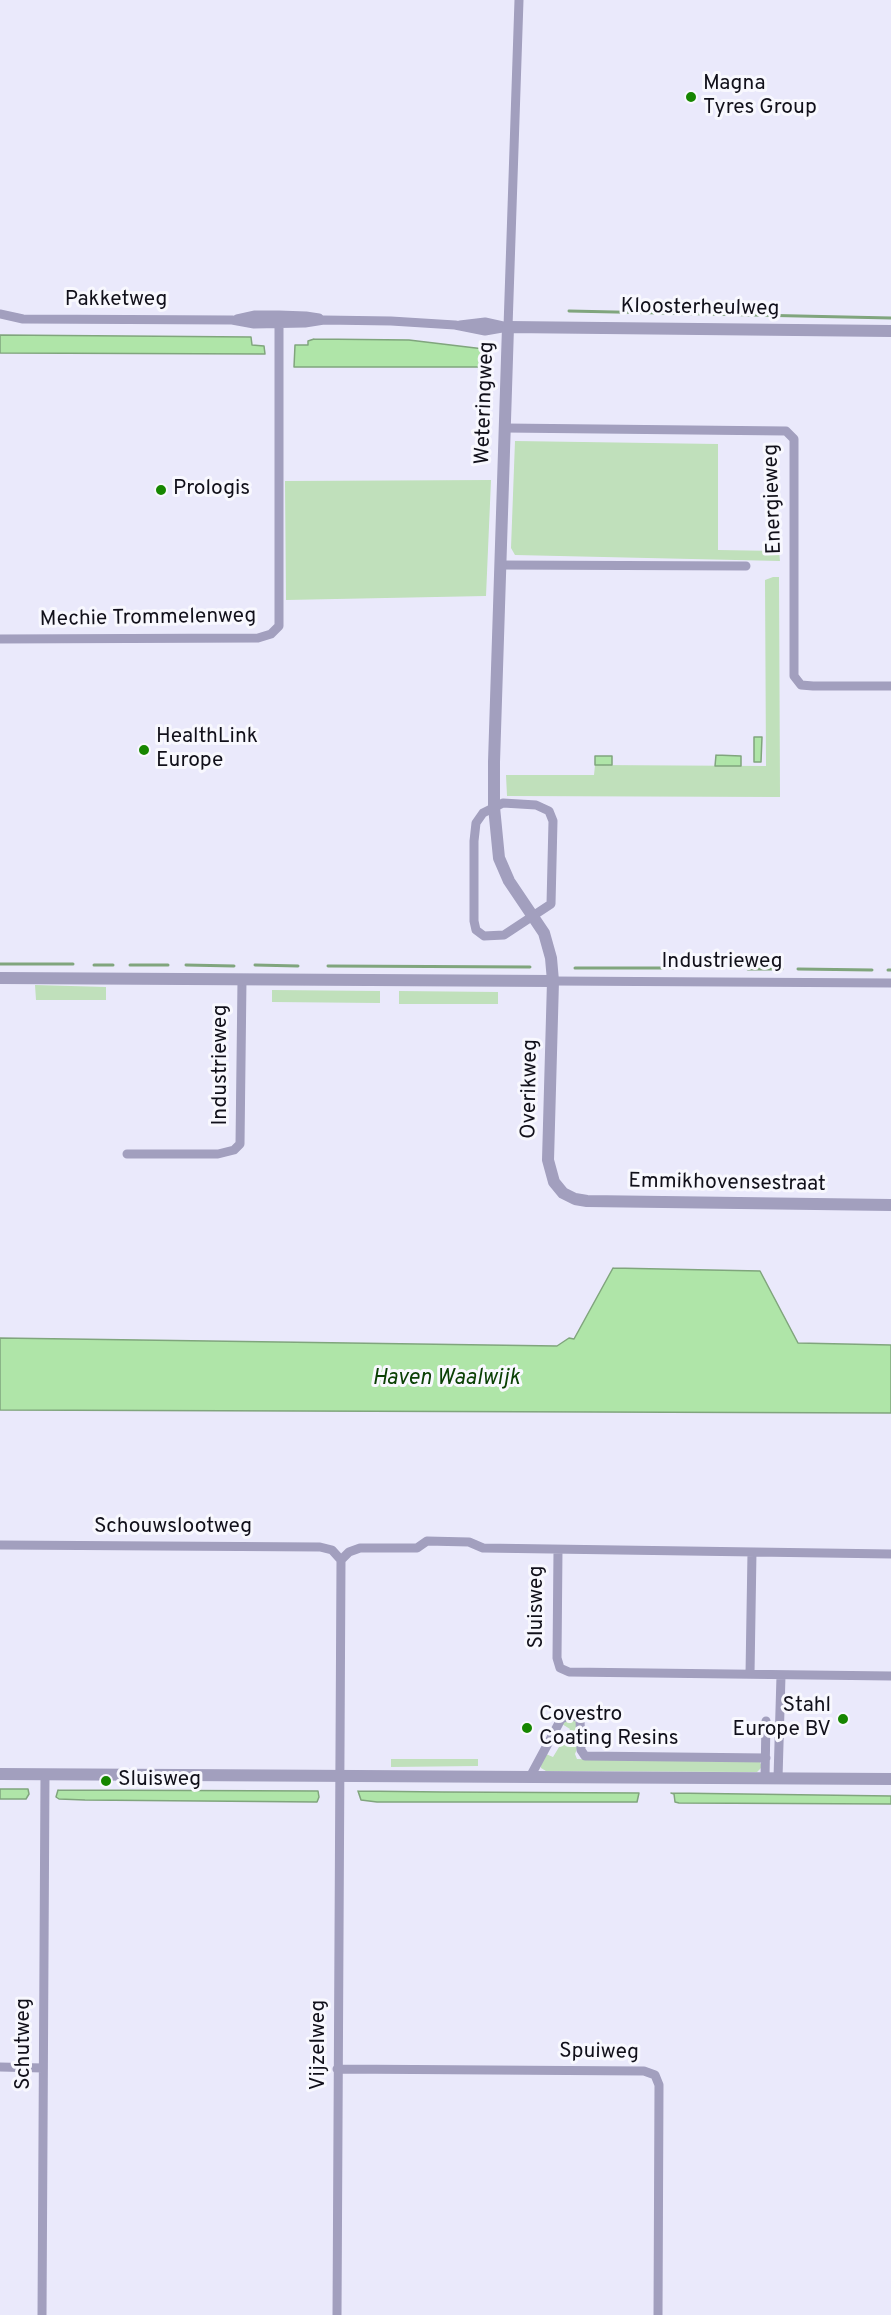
<!DOCTYPE html>
<html>
<head>
<meta charset="utf-8">
<style>
  body { margin:0 }
  canvas { display:block; background:#eae9fb }
</style>
</head>
<body>
<canvas width="891" height="2315"></canvas>
<script>
const ctx = document.querySelector('canvas').getContext('2d');
ctx.lineJoin = 'round';
function fillPath(path, color) {
  ctx.fillStyle = color;
  ctx.fill(path, 'evenodd');
}
function toPath(rows) {
  const path = new Path2D();
  for (const r of rows) {
    path.moveTo(r[0], r[1]);
    for (let i = 2; i < r.length; i += 2) path.lineTo(r[i], r[i + 1]);
  }
  return path;
}
function trace(path, color, width, dash) {
  ctx.strokeStyle = color;
  ctx.lineWidth = width;
  ctx.lineCap = dash ? 'butt' : 'round';
  ctx.setLineDash(dash || []);
  ctx.stroke(path);
}
function label(font, color, halo, rows, align = 'center') {
  ctx.font = font + ' Overpass,sans-serif';
  ctx.lineWidth = 6;
  ctx.setLineDash([]);
  ctx.textBaseline = 'middle';
  ctx.strokeStyle = halo;
  ctx.fillStyle = color;
  for (const [text, x, y, turn = 0] of rows) {
    ctx.save();
    ctx.translate(x, y);
    ctx.rotate((+turn || 0) * Math.PI / 180);
    ctx.textAlign = isNaN(turn) ? turn : align;
    if (halo) ctx.strokeText(text, 0, 0);
    ctx.fillText(text, 0, 0);
    ctx.restore();
  }
}
fillPath(toPath([
  [515,441,718,444,718,550,779,551,780,561,515,555,511,548],
  [491,480,486,596,286,600,285,481],
  [773,577,779,577,780,797,507,796,506,775,594,775,595,765,766,766,765,580],
  [35,985,106,987,106,1000,36,1000],
  [272,990,380,991,380,1003,272,1002],
  [399,991,498,992,498,1004,399,1004],
  [573,1720,576,1722,578,1746,575,1754,577,1759,760,1762,762,1767,757,1772,743,1772,546,1771,541,1768,541,1763,546,1754,553,1757,570,1729,562,1724,566,1721],
  [391,1759,478,1759,478,1766,391,1767]
]), '#c0e0bb');
const water = toPath([
  [0,335,251,337,252,345,264,346,265,354,0,353,0,335],
  [314,339,409,340,484,349,489,353,489,367,294,367,295,345,308,345,308,341,314,339],
  [754,737,762,737,761,762,754,762,754,737],
  [716,755,741,756,741,766,715,766,716,755],
  [595,756,612,756,612,765,595,765,595,756],
  [613,1268,760,1271,798,1343,891,1345,891,1413,0,1410,0,1338,557,1346,569,1338,574,1339,613,1268],
  [0,1789,28,1789,29,1794,26,1799,0,1799,0,1789],
  [58,1790,318,1791,319,1797,317,1802,85,1800,59,1799,56,1797,58,1790],
  [358,1791,442,1792,639,1793,637,1802,377,1802,361,1800,358,1791],
  [671,1793,891,1796,891,1804,679,1803,675,1802,674,1794,671,1793]
]);
fillPath(water, '#afe5a8');
trace(water, '#80a57d', 1.5);
trace(toPath([
  [569,311,891,318],
  [0,964,73,964],
  [94,965,113,965],
  [130,965,168,965],
  [186,965,234,966],
  [255,965,298,966],
  [328,966,530,967],
  [575,968,673,968],
  [748,969,782,969],
  [798,969,872,970],
  [888,970,891,970]
]), '#80a57d', 3);
trace(toPath([
  [0,314,23,319,232,320,254,324,305,323,324,320,391,321,455,325,485,331,508,327],
  [237,319,255,315,279,315,306,316,319,318],
  [460,325,485,322,503,326],
  [508,327,519,0],
  [505,428,786,431,794,439,794,676,801,685,813,686,891,686],
  [500,565,746,566],
  [0,639,258,638,271,634,279,626,279,315],
  [503,803,536,805,549,811,553,821,551,904,504,935,484,936,476,930,474,921,474,841,476,823,483,813,503,803],
  [553,981,891,983],
  [127,1154,218,1154,234,1150,240,1144,242,980],
  [0,1545,320,1547,332,1550,341,1560],
  [558,1550,557,1658,560,1668,569,1672,891,1676],
  [750,1674,752,1552],
  [530,1777,559,1723,561,1719,568,1716,578,1717,580,1719,581,1750,585,1756,766,1758],
  [765,1778,766,1721],
  [778,1778,781,1676],
  [0,2067,43,2068],
  [337,2069,644,2071,655,2075,659,2085,658,2315],
  [42,2315,45,1774],
  [337,2315,341,1560,349,1552,360,1548,417,1548,427,1541,469,1542,483,1548,891,1554]
]), '#a29fbe', 9);
trace(toPath([
  [891,331,508,327,494,762,494,807,499,858,509,881,544,933,551,958,553,981,548,1160,554,1182,563,1193,575,1199,587,1201,891,1205],
  [0,978,553,981],
  [0,1774,891,1779]
]), '#a29fbe', 12);
for (const [x, y, r, color] of [
  [691,97,6,"#168600"],
  [161,490,6,"#168600"],
  [144,750,6,"#168600"],
  [843,1719,6,"#168600"],
  [527,1728,6,"#168600"],
  [106,1781,6,"#168600"]
]) {
  const dot = new Path2D();
  dot.arc(x, y, r, 0, 2 * Math.PI);
  ctx.fillStyle = color;
  ctx.fill(dot);
  trace(dot, '#f8f8fe', 2);
}
label('21px', '#11101a', '#f8f8fe', [
  ["Magna",703,85],
  ["Tyres Group",703,109],
  ["Prologis",173,490],
  ["HealthLink",156,738],
  ["Europe",156,762],
  ["Stahl",831,1707,"right"],
  ["Europe BV",831,1731,"right"],
  ["Covestro",539,1716],
  ["Coating Resins",539,1740],
  ["Sluisweg",118,1781]
], 'left');
label('21px', '#11101a', '#f8f8fe', [
  ["Pakketweg",116,301],
  ["Kloosterheulweg",700,309,1],
  ["Weteringweg",486,403,-88],
  ["Energieweg",774,499,-92],
  ["Mechie Trommelenweg",148,619,-1],
  ["Industrieweg",722,963],
  ["Industrieweg",222,1065,-90],
  ["Overikweg",531,1089,-89],
  ["Emmikhovensestraat",727,1184,1],
  ["Schouwslootweg",173,1528],
  ["Sluisweg",538,1607,-90],
  ["Schutweg",25,2044,-90],
  ["Vijzelweg",320,2045,-90],
  ["Spuiweg",599,2053,1]
]);
label('italic 22px', '#0a4004', '#f8f8fe', [
  ["Haven Waalwijk",446,1380]
]);
</script>
</body>
</html>
